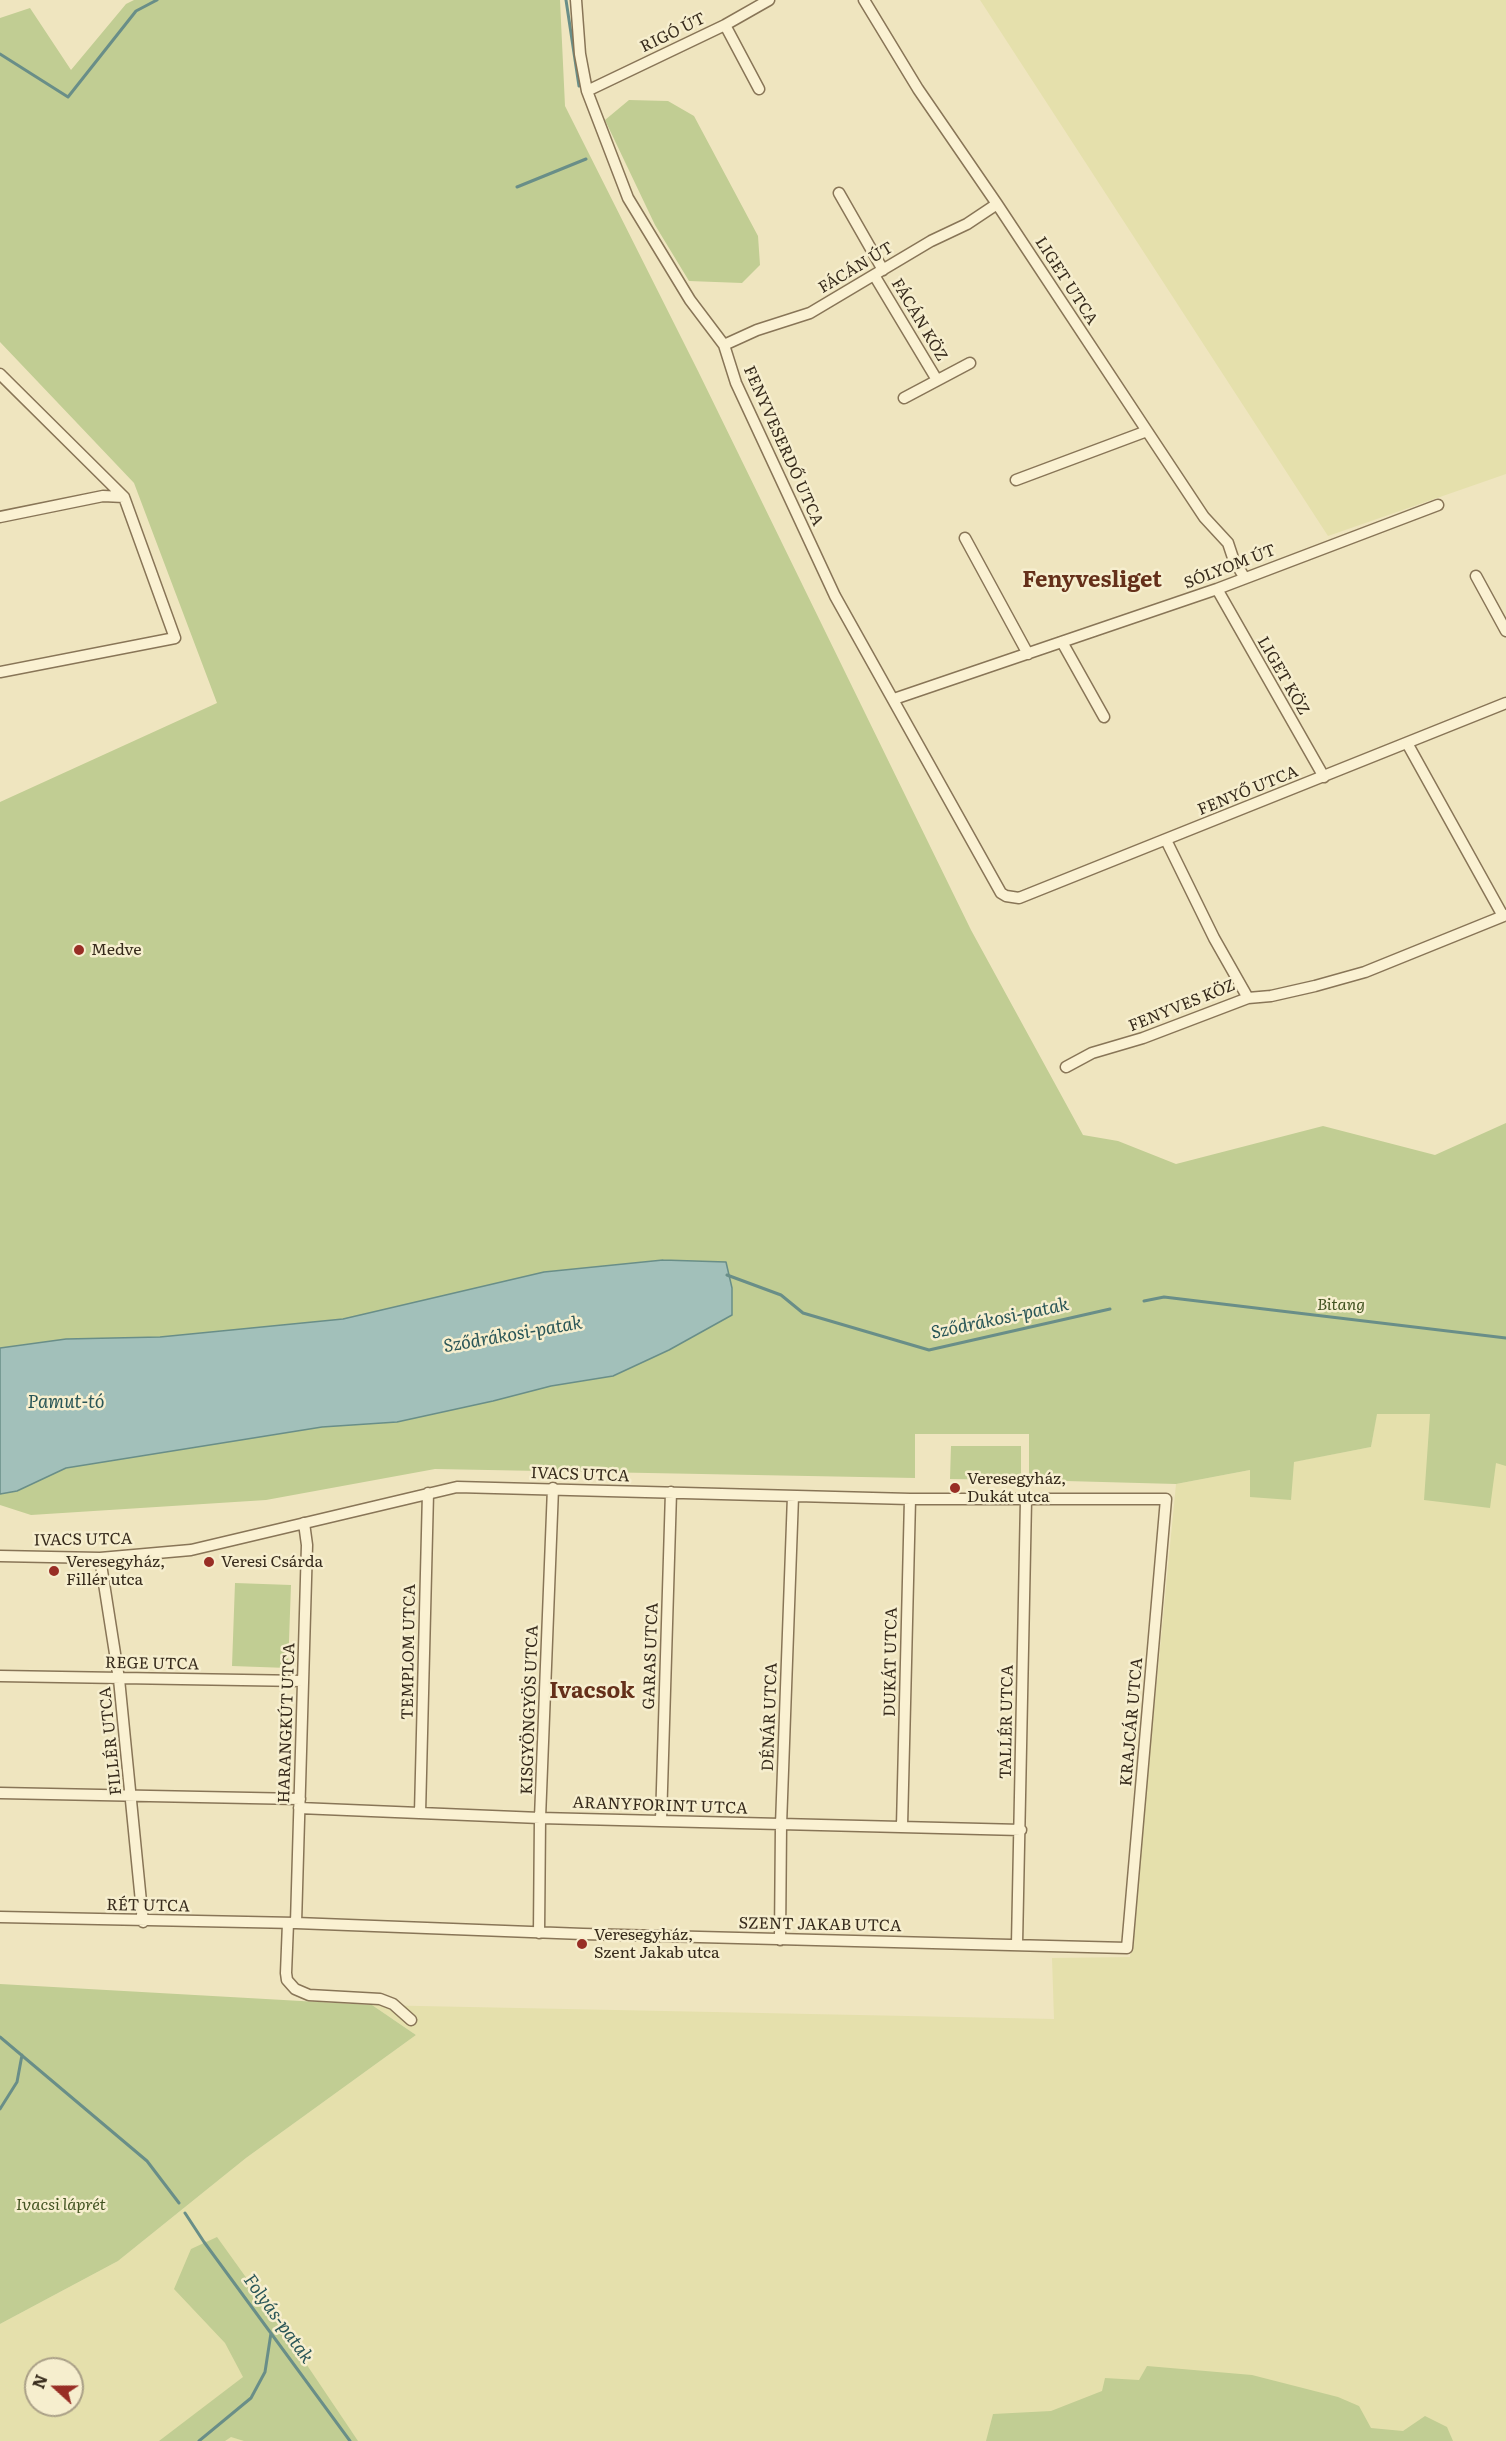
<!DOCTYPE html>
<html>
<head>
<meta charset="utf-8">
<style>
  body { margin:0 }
  #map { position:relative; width:1506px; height:2441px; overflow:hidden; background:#efe5bf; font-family:Literata,serif }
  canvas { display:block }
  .north { position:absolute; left:24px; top:2357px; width:60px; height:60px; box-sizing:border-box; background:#f6eece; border:2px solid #aaa087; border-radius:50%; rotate:291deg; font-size:16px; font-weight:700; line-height:24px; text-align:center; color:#372b1c }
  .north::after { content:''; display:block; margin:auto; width:21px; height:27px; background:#982e25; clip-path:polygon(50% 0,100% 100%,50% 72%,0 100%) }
</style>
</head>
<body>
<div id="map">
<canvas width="1506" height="2441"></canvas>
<div class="north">N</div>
</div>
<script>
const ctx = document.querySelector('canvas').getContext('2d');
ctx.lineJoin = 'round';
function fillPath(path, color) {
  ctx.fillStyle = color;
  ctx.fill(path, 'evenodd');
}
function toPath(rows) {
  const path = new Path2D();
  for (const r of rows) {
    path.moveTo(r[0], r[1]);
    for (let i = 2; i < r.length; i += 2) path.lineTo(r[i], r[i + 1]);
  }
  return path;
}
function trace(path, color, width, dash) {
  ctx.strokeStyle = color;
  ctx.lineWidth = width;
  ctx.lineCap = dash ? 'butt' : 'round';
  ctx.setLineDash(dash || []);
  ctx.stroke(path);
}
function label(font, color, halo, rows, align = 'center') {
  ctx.font = font + ' Literata,serif';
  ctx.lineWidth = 5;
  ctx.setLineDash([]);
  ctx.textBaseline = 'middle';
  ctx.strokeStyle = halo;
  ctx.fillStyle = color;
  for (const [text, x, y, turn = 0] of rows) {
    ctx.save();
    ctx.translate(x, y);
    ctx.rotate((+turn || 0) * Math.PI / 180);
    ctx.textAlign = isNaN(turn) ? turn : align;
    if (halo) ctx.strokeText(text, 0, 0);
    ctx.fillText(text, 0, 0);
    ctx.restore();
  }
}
fillPath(toPath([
  [980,0,1506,0,1506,474,1328,536],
  [1389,1336,1506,1353,1506,2441,0,2441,0,2324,118,2261,246,2158,416,2035,372,2005,1054,2019,1052,1958,1130,1957,1176,1484,1371,1447],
  [36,2369,72,2369,72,2405,36,2405]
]), '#e5e0ac');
fillPath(toPath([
  [134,0,560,0,565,106,698,371,971,930,1083,1135,1118,1141,1176,1164,1323,1126,1435,1155,1506,1123,1506,1466,1496,1463,1490,1508,1424,1500,1430,1414,1377,1414,1371,1447,1294,1462,1291,1500,1250,1497,1250,1470,1176,1484,1029,1480,1029,1434,915,1434,915,1478,435,1469,266,1500,31,1515,0,1505,0,1494,17,1491,66,1468,322,1427,397,1422,493,1401,551,1386,613,1376,663,1260,544,1272,343,1319,160,1337,66,1339,0,1348,0,802,217,703,134,483,0,342,0,18,30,8,71,70,126,4],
  [629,100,668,101,694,116,758,236,760,265,742,283,689,281,655,225,605,120],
  [951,1446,1021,1446,1021,1480,950,1479],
  [235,1583,291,1585,288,1668,232,1666],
  [0,1984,372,2005,416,2035,246,2158,118,2261,0,2324],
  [217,2237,278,2322,358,2441,244,2441,231,2437,225,2441,159,2441,243,2377,225,2343,174,2289,191,2249],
  [1147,2366,1252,2375,1338,2397,1359,2406,1371,2428,1403,2431,1425,2416,1447,2427,1453,2441,986,2441,993,2414,1051,2411,1102,2391,1105,2378,1139,2380]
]), '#c1cd93');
const water = toPath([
  [663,1260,726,1262,732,1288,732,1315,669,1350,613,1376,551,1386,493,1401,397,1422,322,1427,66,1468,17,1491,0,1494,0,1348,66,1339,160,1337,343,1319,544,1272,663,1260]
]);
fillPath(water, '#a2c0ba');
trace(water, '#698e88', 1.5);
trace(toPath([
  [566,0,579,86],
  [0,54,68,97,136,11,157,0],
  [517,187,586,159],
  [727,1275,781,1295,803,1313,929,1350,1110,1309],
  [1144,1301,1164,1297,1506,1338],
  [0,2037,147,2161,179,2203],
  [0,2109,17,2082,22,2055],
  [185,2213,204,2242,350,2441],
  [199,2441,251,2398,265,2372,271,2333]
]), '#698e88', 3);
const minor = toPath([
  [576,0,580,54,587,91,628,198,690,300,724,345,736,383,835,596,1001,893,1006,896,1019,898,1506,703],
  [864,0,918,89,997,204,1147,431,1204,517,1228,543,1233,558,1244,577],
  [725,25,759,89],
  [587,91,725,25,769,0],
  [839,193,883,270],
  [874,275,937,380],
  [724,345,757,330,810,313,931,241,967,224,997,204],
  [0,374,124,497,175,638,0,672],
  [904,398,970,363],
  [1016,480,1147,431],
  [0,517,103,496,124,497],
  [965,538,1028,654],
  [1476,576,1506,631],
  [1217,589,1324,777],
  [1062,642,1104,717],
  [894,699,1217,589,1438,505],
  [1407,743,1503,916],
  [1248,998,1271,996,1315,986,1365,972,1506,915],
  [1066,1067,1092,1053,1143,1038,1248,998,1214,938,1166,840],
  [0,1556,100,1558,191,1550,457,1487,910,1499,1166,1499,1127,1948,583,1934,296,1923,0,1917],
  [100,1558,119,1679,143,1922],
  [0,1676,303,1681],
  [0,1793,300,1799],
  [299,1808,540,1818,1021,1830],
  [420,1813,428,1493],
  [661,1821,671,1492],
  [902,1826,910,1499],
  [288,1923,286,1973,287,1980,295,1989,309,1995,380,1999,393,2004,411,2020],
  [296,1923,307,1545,304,1523],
  [539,1933,540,1818,553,1488],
  [780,1940,781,1825,793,1496],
  [1017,1944,1026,1500]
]);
trace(minor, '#887557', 13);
trace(minor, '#faf1d2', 10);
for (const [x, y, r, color] of [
  [79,950,6,"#982e25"],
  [955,1488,6,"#982e25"],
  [209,1562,6,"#982e25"],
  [54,1571,6,"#982e25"],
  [582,1944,6,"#982e25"]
]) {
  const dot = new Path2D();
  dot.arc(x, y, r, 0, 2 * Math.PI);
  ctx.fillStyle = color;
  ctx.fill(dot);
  trace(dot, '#f6eece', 2);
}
label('16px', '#372b1c', '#f6eece', [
  ["RIGÓ ÚT",673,33,-26],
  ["FÁCÁN ÚT",856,268,-31],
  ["LIGET UTCA",1066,281,57],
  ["FÁCÁN KÖZ",919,320,59],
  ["FENYVESERDŐ UTCA",783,446,66],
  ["SÓLYOM ÚT",1230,567,-21],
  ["LIGET KÖZ",1283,676,60],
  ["FENYŐ UTCA",1248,791,-22],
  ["FENYVES KÖZ",1182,1006,-22],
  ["IVACS UTCA",580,1475,2],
  ["IVACS UTCA",83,1540,-1],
  ["TEMPLOM UTCA",409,1652,-89],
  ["GARAS UTCA",651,1656,-88],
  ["DUKÁT UTCA",891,1662,-89],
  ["REGE UTCA",152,1664,1],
  ["KISGYÖNGYÖS UTCA",530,1710,-88],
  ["DÉNÁR UTCA",770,1717,-88],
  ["TALLÉR UTCA",1007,1722,-89],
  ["KRAJCÁR UTCA",1132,1722,-85],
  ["HARANGKÚT UTCA",287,1723,-88],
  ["FILLÉR UTCA",111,1741,-96],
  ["ARANYFORINT UTCA",660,1806,2],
  ["RÉT UTCA",148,1906,1],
  ["SZENT JAKAB UTCA",820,1925,1]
]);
label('16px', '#372b1c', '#f6eece', [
  ["Medve",91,950],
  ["Veresegyház,",967,1479],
  ["Dukát utca",967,1497],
  ["Veresegyház,",66,1562],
  ["Fillér utca",66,1580],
  ["Veresi Csárda",221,1562],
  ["Veresegyház,",594,1935],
  ["Szent Jakab utca",594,1953]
], 'left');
label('italic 16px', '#435422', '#f6eece', [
  ["Bitang",1341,1305],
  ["Ivacsi láprét",61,2205]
]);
label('italic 18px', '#2a5657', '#f6eece', [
  ["Sződrákosi-patak",1000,1319,-12],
  ["Sződrákosi-patak",513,1335,-10],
  ["Pamut-tó",66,1403],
  ["Folyás-patak",278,2319,54]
]);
label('bold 22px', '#65301a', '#f6eece', [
  ["Fenyvesliget",1092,581],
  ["Ivacsok",592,1692]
]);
</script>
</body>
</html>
